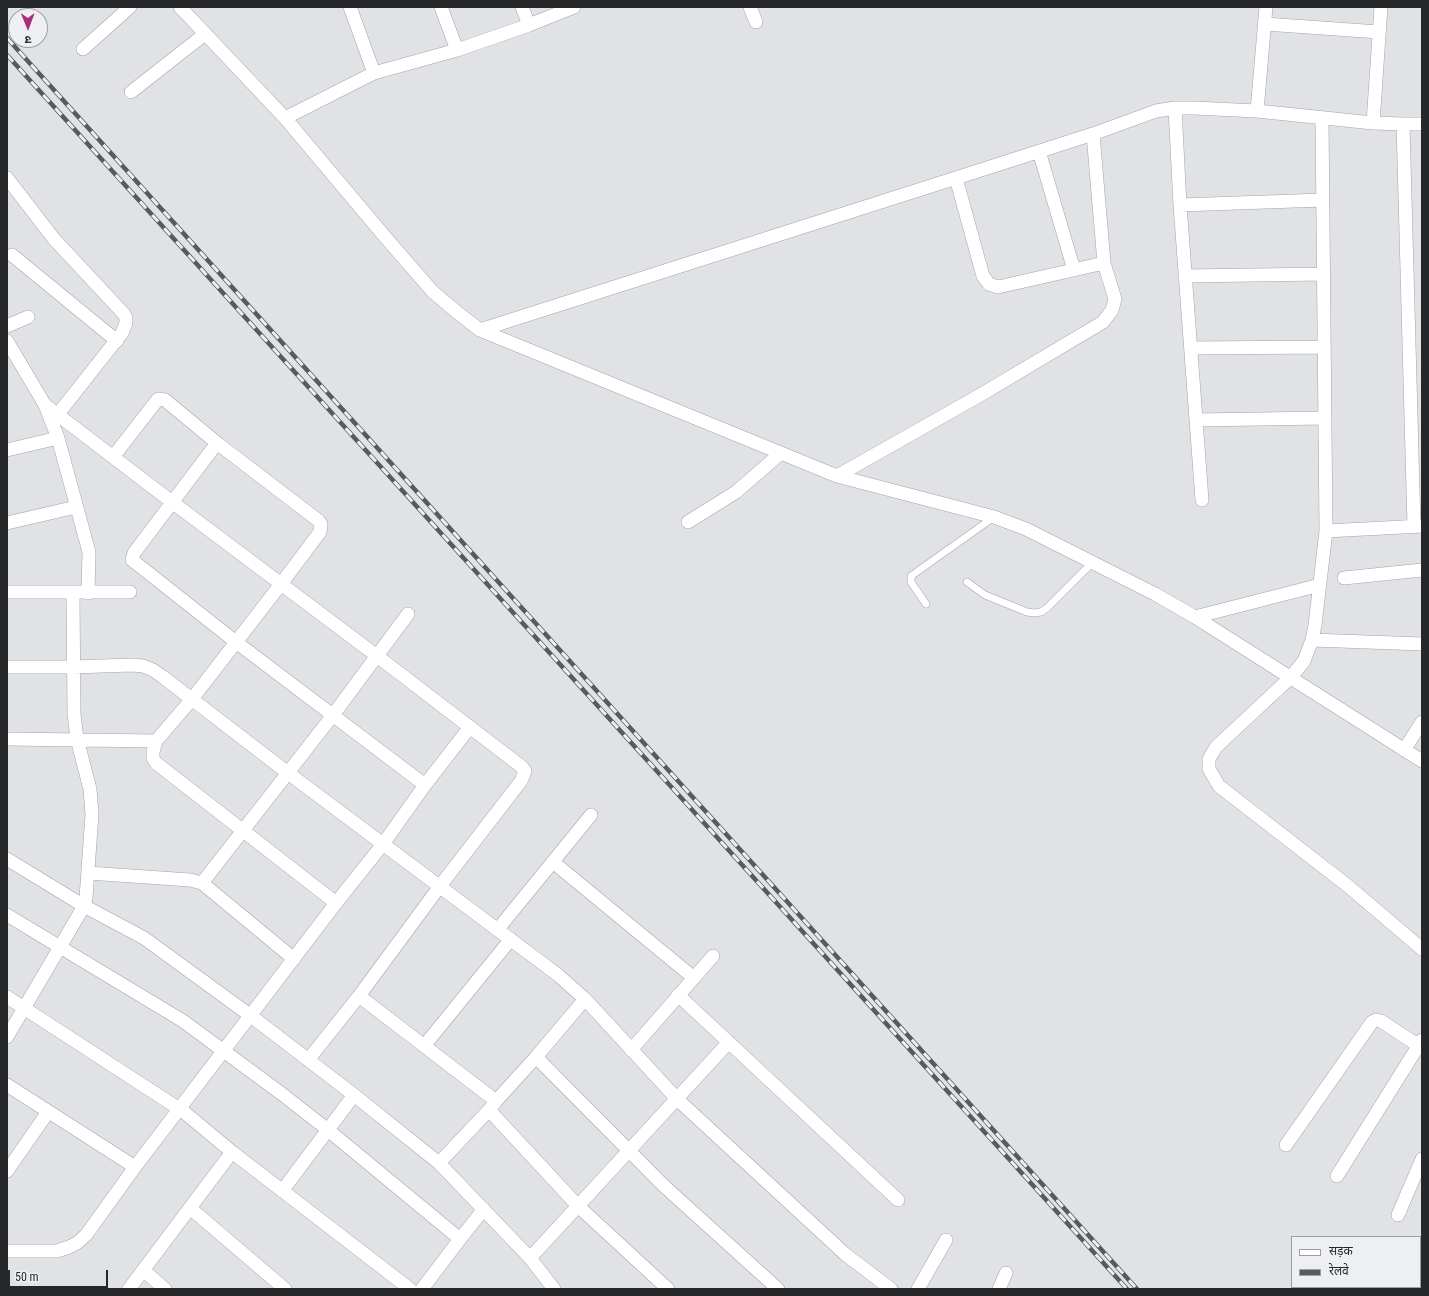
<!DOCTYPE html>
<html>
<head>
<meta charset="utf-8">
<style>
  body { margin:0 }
  #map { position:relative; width:1429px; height:1296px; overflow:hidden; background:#e1e2e5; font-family:"Roboto Condensed","Noto Sans Devanagari",sans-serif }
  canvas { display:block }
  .frame { position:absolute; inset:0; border:8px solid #262728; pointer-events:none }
  .legend { position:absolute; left:1291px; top:1236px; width:130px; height:52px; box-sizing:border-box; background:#eeeff2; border:1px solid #9e9fa1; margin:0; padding:5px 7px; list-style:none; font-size:12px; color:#262728 }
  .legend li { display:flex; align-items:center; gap:8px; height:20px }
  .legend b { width:20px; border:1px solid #9e9fa1 }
  .north { position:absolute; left:8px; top:8px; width:40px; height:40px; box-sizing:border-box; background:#eeeff2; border:1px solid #9e9fa1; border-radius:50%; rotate:179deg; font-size:11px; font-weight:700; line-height:16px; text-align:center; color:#262728 }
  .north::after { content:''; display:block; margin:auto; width:14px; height:18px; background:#aa2d7d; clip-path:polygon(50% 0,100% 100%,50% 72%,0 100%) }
  .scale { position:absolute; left:8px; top:1270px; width:100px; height:18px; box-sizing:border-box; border:2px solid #262728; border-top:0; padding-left:5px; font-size:12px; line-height:14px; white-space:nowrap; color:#262728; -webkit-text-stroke:3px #eeeff2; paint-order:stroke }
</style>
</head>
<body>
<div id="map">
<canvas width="1429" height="1296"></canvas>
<div class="frame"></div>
<ul class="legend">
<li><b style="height:5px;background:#fff"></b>सड़क</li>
<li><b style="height:5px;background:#595a5c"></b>रेलवे</li>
</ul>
<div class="north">उ</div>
<div class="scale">50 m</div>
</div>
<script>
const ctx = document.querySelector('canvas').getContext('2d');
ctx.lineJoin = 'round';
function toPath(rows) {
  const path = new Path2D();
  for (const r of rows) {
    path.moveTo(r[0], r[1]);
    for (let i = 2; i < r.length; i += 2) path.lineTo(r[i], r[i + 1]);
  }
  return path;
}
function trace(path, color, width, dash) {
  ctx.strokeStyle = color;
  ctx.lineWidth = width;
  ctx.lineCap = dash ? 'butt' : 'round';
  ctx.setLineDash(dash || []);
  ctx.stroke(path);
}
const lane = toPath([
  [967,582,985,595,1027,612,1034,613,1041,612,1047,608,1093,562],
  [926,604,911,582,911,576,994,517]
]);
const street = toPath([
  [180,7,285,118,386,238,433,292,458,313,480,330,837,476,994,517,1026,529,1155,594,1195,617,1422,761],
  [350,7,374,73],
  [441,7,457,50],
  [522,7,529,25],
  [750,7,756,22],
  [1266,7,1257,111,1373,123,1403,124,1414,526],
  [1265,24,1379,32],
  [83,49,130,7],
  [131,92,205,34],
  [1175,108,1180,205,1202,500],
  [285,118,374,73,457,50,529,25,574,7],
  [1322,118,1326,531],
  [1373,123,1381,7],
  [1403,124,1422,124],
  [1039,151,1074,270],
  [7,178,54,239,124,314,126,318,126,323,122,333,58,414],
  [956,178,983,276,989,284,998,287,1104,263],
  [1180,205,1323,200],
  [12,255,117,341],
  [1185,276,1324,274],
  [7,326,28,317],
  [480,330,956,178,1093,134,1156,111,1175,108,1194,108,1257,111],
  [7,341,45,405,58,438,89,552,88,593],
  [1191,348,1324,347],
  [45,405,172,502,377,656,522,767,525,771,521,781,440,886,359,996,308,1060],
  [1196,420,1325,418],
  [217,443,134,553,132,560,236,642,425,785],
  [7,450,58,438],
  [113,457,158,399,165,400,217,443,319,521,321,524,320,532,281,584,192,699,156,741,153,752,153,758,156,763,336,903],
  [837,476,982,394,1103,322,1112,310,1115,299,1104,263,1093,134],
  [688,522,736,492,781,453],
  [7,523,76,507],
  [1422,526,1326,531,1315,625,1312,640,1304,661,1290,678,1216,747,1209,759,1209,769,1219,786,1348,886,1422,949],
  [1344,578,1422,570],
  [7,592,130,592],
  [1195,617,1320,585],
  [1312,640,1422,644],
  [7,667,73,667,132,665,143,666,153,670,163,677,288,773,558,975,585,999,677,1099,845,1254,891,1289],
  [7,739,156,741],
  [1404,750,1422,722],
  [7,859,84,906,144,938,251,1016,354,1095,439,1163,530,1258,554,1289],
  [553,862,694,978],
  [88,873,190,880,202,883,333,715,408,614],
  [202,883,294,959],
  [7,915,183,1021,282,1094,328,1130,460,1239,422,1289],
  [498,929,591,815],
  [678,995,898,1200],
  [359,996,496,1101,489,1110,578,1206,668,1289],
  [7,997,184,1112,232,1152,410,1289],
  [7,1037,60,947,84,906,86,898,92,814,90,789,77,739,74,714,73,593],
  [424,1046,511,939],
  [631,1050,713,956],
  [536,1057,585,999],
  [7,1085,135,1167,336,903,383,844,425,785,470,727],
  [496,1101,536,1057,664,1186,778,1289],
  [1286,1145,1372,1022,1376,1020,1381,1021,1422,1048],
  [439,1163,489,1110],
  [7,1171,48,1112],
  [1337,1176,1422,1040],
  [282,1191,354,1095],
  [190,1208,285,1289],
  [1398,1215,1422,1159],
  [460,1239,484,1209],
  [7,1251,57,1251,69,1247,77,1243,86,1235,135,1167],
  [530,1258,729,1042],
  [143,1270,165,1289],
  [129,1289,232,1152],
  [918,1289,946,1240],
  [999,1289,1006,1273]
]);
trace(lane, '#a3a4a7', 8);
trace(street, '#a3a4a7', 14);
trace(lane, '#fff', 7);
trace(street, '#fff', 13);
const rail = toPath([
  [7,38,1137,1289],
  [7,55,1127,1289]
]);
trace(rail, '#595a5c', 4.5);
trace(rail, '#eeeff2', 3, [9]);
</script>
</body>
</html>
